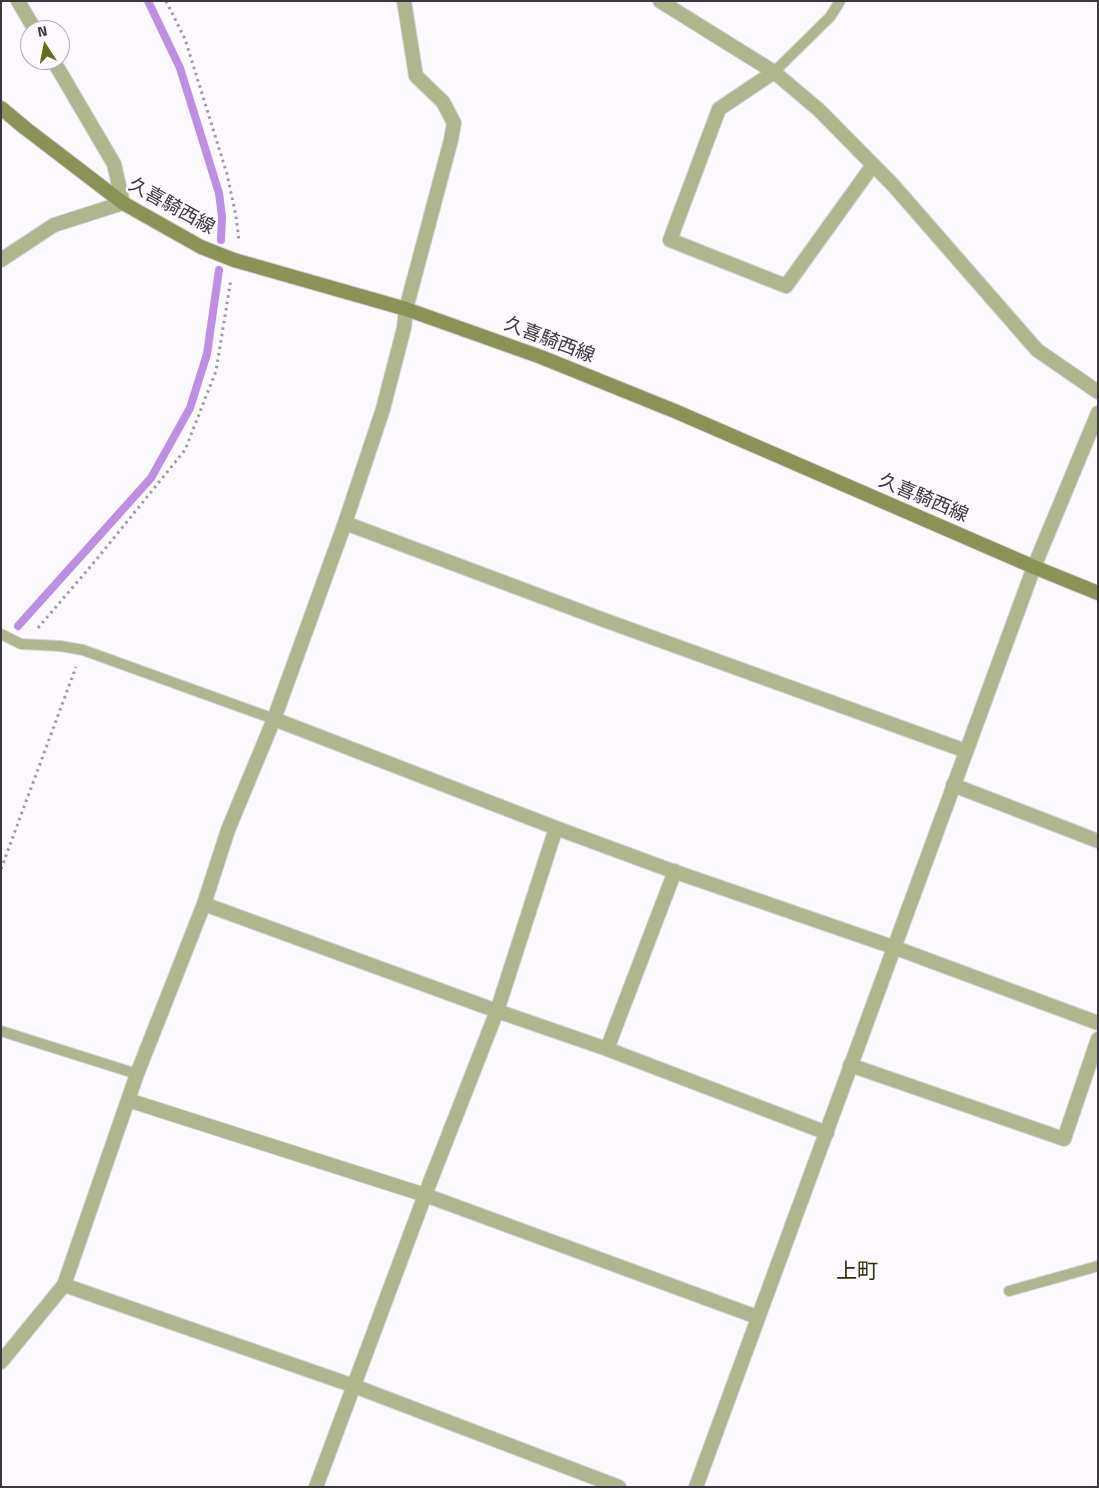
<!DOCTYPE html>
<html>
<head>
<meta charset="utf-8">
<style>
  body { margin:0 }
  #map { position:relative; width:1099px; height:1488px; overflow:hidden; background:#fbf9fe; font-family:"Titillium Web",sans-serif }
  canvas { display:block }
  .frame { position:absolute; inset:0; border:2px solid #3b363f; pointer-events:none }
  .north { position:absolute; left:20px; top:20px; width:50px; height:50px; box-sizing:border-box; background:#fbf9fe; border:1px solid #aeabb2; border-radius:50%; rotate:349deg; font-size:14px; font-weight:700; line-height:20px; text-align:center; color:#3b363f }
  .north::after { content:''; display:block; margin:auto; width:18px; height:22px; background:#656e15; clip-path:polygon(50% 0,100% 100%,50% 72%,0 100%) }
</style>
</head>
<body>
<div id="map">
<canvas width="1099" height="1488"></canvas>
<div class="frame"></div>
<div class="north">N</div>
</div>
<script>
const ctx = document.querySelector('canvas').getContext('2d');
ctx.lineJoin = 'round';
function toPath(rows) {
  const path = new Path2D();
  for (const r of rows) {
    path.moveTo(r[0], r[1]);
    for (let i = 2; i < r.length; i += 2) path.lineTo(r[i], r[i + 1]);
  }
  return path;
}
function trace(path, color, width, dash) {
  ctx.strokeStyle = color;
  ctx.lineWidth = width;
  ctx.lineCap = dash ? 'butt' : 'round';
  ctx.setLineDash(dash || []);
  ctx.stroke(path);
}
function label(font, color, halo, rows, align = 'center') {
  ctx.font = font + ' "Titillium Web","Noto Sans JP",sans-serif';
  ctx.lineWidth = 4.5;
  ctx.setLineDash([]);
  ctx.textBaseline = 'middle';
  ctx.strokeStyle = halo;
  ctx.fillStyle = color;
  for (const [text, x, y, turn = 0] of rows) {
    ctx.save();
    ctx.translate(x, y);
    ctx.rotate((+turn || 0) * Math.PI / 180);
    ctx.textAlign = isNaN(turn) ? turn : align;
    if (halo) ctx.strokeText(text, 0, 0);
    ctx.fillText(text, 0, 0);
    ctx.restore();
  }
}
trace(toPath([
  [148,1,180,68,219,193,222,217,221,240],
  [18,626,151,478,190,408,207,354,219,270]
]), '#bc8fe2', 8);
const service = toPath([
  [774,72,830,17,840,1],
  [1,634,21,644,60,646,83,650,274,719],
  [1,1031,137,1074],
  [1009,1291,1098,1266]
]);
const minor = toPath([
  [18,1,35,30],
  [660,1,774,72,819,110,893,185,1037,350,1098,392],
  [774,72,719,109,670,240,786,286,873,165],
  [1,260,54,225,123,203,114,164,53,60],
  [345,523,604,620,966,751],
  [274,719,556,828,667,869,893,947,1098,1023],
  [953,785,1098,841],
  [204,904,497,1011,607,1049,827,1133],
  [607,1049,675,871],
  [850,1065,1064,1139,1098,1039],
  [128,1100,425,1195,757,1317],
  [64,1285,354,1386,619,1487],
  [1,1362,64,1285,137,1074,204,904,228,830,274,719,345,523,383,409,404,328,406,309,451,140,454,123,443,102,416,76,404,1],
  [316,1487,425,1195,497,1011,556,828],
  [696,1487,1034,567,1098,413]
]);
const secondary = toPath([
  [1,108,25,128,123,203,201,247,234,260,406,309,541,357,677,412,1034,567,1098,593]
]);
trace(service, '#d8d6dc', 12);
trace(minor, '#d8d6dc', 16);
trace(secondary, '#d8d6dc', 16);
trace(toPath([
  [166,1,185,39,227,174,236,216,239,241],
  [38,628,96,560,185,450,216,371,231,279],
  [1,869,76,667]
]), '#9d99a0', 3, [2.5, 4]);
trace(service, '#afb58c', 10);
trace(minor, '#afb58c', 14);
trace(secondary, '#8a9355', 14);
label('19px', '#3b363f', '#fbf9fe', [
  ["久喜騎西線",171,207,29],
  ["久喜騎西線",549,341,21],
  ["久喜騎西線",923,499,23]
]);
label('21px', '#2b3006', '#fbf9fe', [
  ["上町",857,1273]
]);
</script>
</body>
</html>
